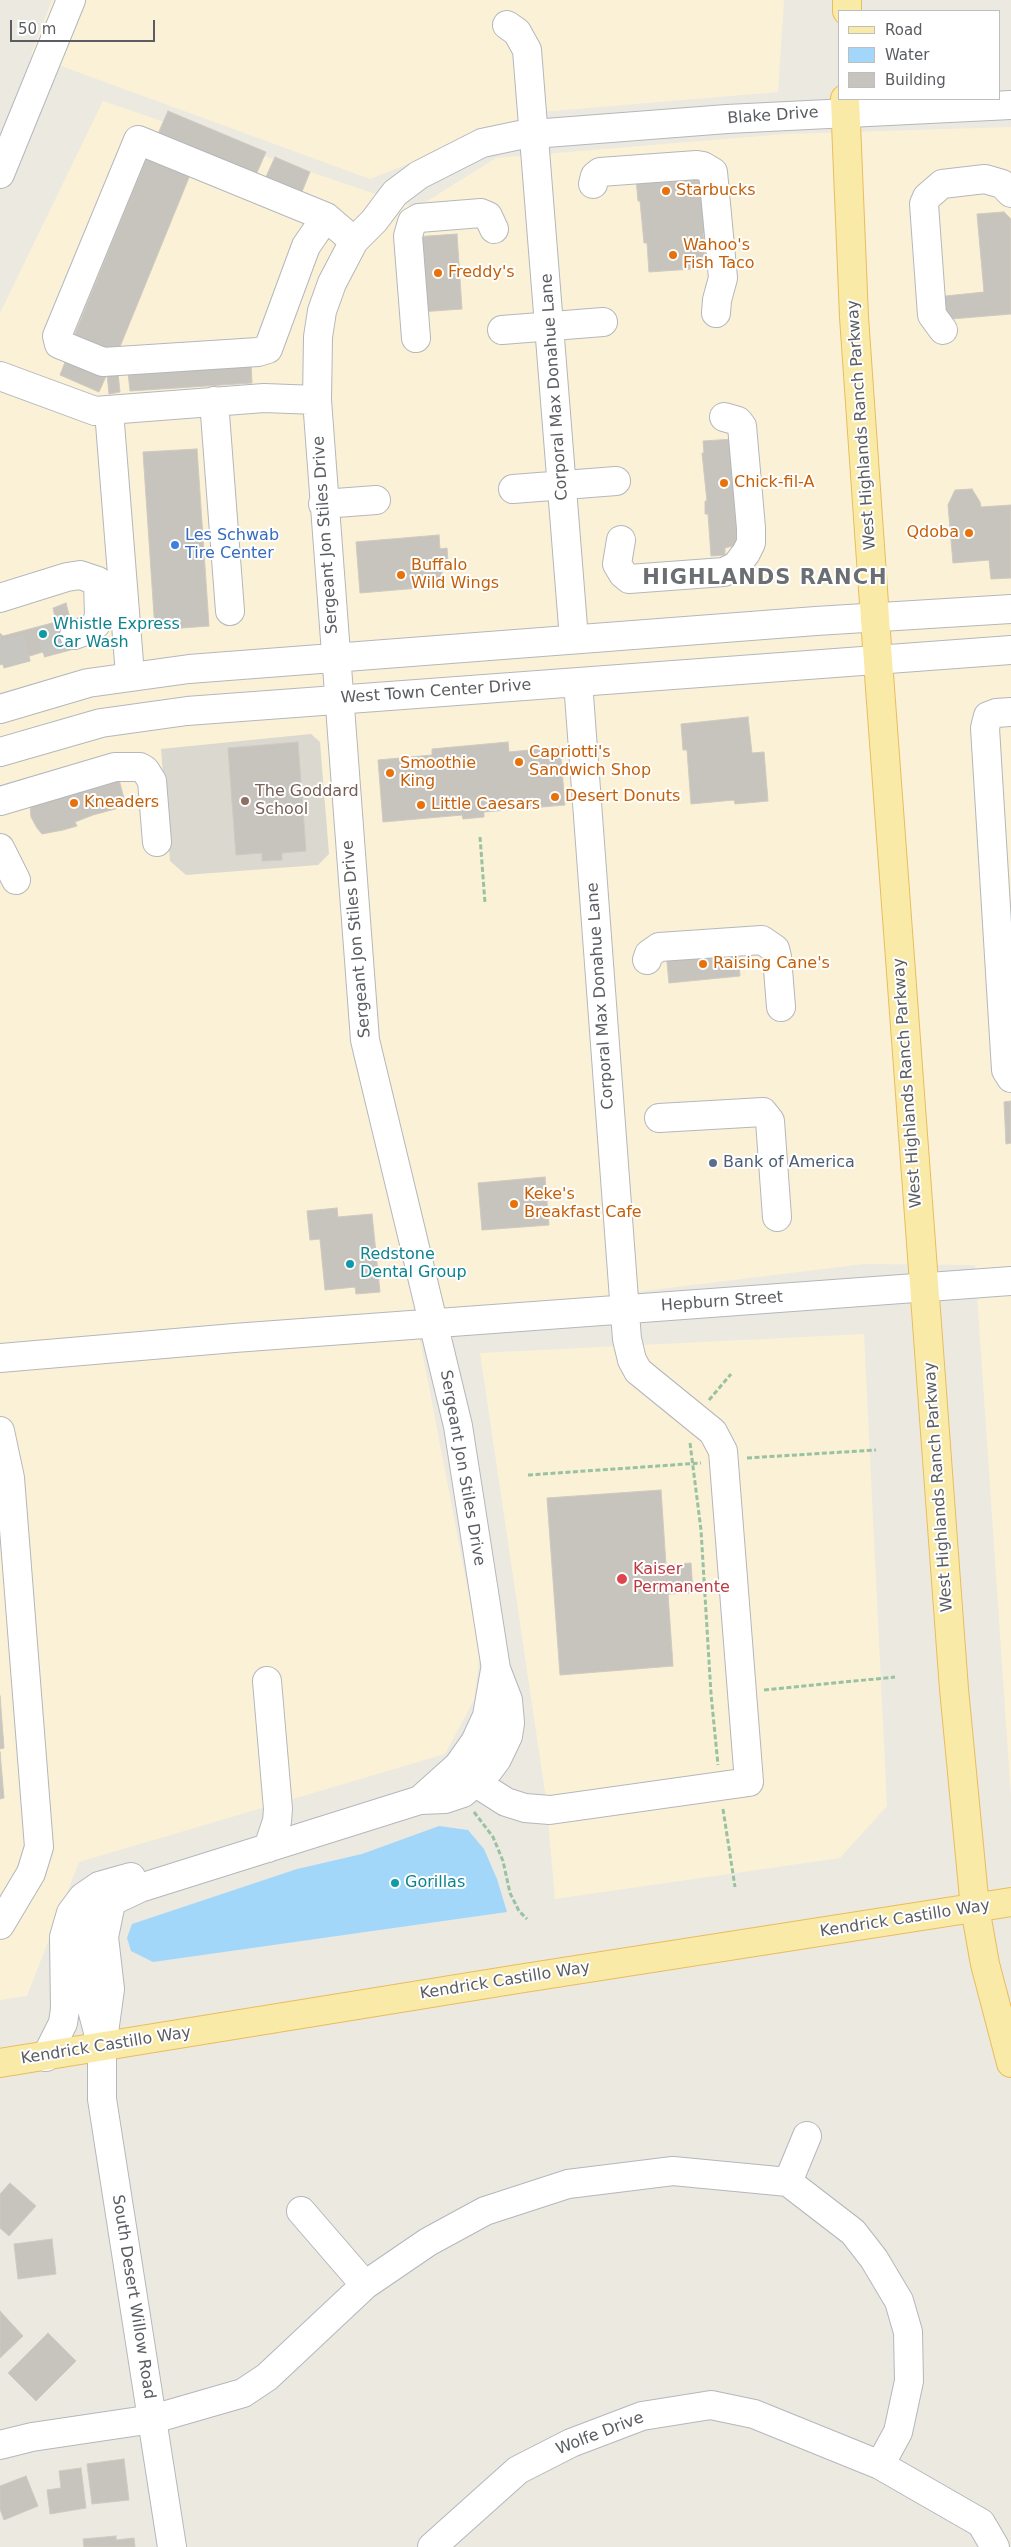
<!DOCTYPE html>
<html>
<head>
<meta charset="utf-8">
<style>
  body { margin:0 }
  #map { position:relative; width:1011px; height:2547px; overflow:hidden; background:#ece9e1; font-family:"DejaVu Sans",sans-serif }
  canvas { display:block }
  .legend { position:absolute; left:838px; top:10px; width:162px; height:90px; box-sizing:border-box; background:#fff; border:1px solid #bdbec0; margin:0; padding:6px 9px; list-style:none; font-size:15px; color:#5a5d61 }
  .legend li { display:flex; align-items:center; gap:10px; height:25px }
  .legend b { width:25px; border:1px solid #bdbec0 }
  .scale { position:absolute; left:10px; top:20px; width:145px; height:22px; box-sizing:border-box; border:2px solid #5a5d61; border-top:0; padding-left:6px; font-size:15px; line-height:18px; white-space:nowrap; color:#5a5d61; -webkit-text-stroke:4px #fff; paint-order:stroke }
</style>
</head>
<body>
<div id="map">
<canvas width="1011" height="2547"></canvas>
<ul class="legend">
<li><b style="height:6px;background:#faeaa8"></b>Road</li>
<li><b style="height:14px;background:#a3d7fa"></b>Water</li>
<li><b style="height:14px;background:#c7c4be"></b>Building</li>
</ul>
<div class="scale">50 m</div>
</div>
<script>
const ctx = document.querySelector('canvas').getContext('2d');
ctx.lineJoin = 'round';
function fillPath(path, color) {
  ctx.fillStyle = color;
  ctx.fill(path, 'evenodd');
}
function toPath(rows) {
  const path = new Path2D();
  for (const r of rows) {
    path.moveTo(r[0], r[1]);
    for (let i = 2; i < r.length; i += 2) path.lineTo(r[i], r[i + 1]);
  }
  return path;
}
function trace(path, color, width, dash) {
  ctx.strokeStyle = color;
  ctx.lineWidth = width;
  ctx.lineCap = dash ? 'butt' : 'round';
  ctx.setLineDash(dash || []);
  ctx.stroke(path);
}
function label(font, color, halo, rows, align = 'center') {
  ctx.font = font + ' "DejaVu Sans",sans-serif';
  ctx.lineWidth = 4;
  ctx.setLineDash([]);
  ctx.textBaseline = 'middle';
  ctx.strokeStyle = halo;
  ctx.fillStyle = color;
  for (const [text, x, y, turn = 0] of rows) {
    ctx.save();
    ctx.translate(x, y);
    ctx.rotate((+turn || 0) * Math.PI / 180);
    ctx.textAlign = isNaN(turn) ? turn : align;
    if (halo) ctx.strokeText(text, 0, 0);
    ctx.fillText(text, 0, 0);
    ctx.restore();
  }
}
fillPath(toPath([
  [52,0,784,0,778,92,541,112,370,179,31,55],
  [103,101,416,208,496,158,785,134,1011,127,1011,1797,975,1265,864,1264,416,1319,480,1654,474,1700,445,1754,79,1862,27,1996,0,2000,0,313],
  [864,1334,887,1806,840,1858,555,1899,546,1799,480,1353]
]), '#fbf1d6');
fillPath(toPath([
  [311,734,320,742,329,854,318,865,186,875,170,861,161,749]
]), '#dbd8cf');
fillPath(toPath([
  [439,1826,468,1830,484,1849,497,1879,507,1912,153,1962,131,1951,127,1938,132,1924,297,1869,362,1854]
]), '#a3d7fa');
const building = toPath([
  [168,111,266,152,255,177,157,136,168,111],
  [147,157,190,175,117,354,74,336,147,157],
  [275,157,310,172,301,194,265,179,275,157],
  [702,172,704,189,701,190,701,196,704,196,707,233,703,233,706,268,649,272,647,243,644,243,640,201,638,201,636,178,702,172],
  [1004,212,1011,219,1011,314,939,320,936,297,984,292,977,214,1004,212],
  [457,234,462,309,419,312,414,237,457,234],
  [67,357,107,374,99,392,60,375,67,357],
  [251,363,252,383,130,391,128,372,251,363],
  [118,373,120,392,109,394,107,374,118,373],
  [734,439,740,544,725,548,725,555,711,556,708,514,705,514,705,501,707,501,702,453,704,453,703,441,734,439],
  [197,449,209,626,155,630,143,452,197,449],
  [972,489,980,502,981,507,1011,505,1011,578,991,579,989,560,953,563,948,505,955,490,972,489],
  [439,535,440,549,447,548,448,563,441,564,443,586,360,593,356,542,439,535],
  [66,603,76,642,0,665,0,633,3,636,56,622,53,608,66,603],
  [748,717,752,753,764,752,768,801,735,804,734,800,691,804,687,750,683,750,681,724,748,717],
  [298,742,306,851,282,853,282,860,262,861,262,853,236,855,228,748,298,742],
  [508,742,509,752,560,747,565,805,484,812,484,817,463,819,462,815,383,822,378,760,432,755,432,749,508,742],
  [117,772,126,806,93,815,75,822,77,826,63,830,42,834,37,828,31,817,30,805,117,772],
  [738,945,740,976,669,983,666,952,738,945],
  [1011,1101,1011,1143,1006,1144,1004,1102,1011,1101],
  [545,1177,549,1225,482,1230,478,1183,545,1177],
  [337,1208,338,1217,372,1214,380,1292,356,1294,355,1287,325,1290,320,1239,310,1240,307,1211,337,1208],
  [661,1490,666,1565,691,1563,693,1593,668,1594,673,1666,560,1675,547,1498,661,1490],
  [0,1696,4,1748,0,1749,0,1696],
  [0,1752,4,1798,0,1799,0,1752],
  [10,2183,36,2206,9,2236,0,2228,0,2194,10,2183],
  [52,2239,56,2274,18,2279,14,2244,52,2239],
  [0,2311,23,2336,0,2358,0,2311],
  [48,2333,76,2361,36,2401,8,2373,48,2333],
  [124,2459,129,2500,92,2504,87,2464,124,2459],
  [81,2468,86,2508,50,2514,47,2490,61,2488,59,2471,81,2468],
  [26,2476,38,2506,4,2520,0,2509,0,2486,26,2476],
  [116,2536,116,2540,134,2538,135,2547,84,2547,83,2539,116,2536]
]);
fillPath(building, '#c7c4be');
trace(building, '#d0cac0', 1);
trace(toPath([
  [0,655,74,635]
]), '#c8c6c1', 28, [28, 14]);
const minor = toPath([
  [507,25,517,32,527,50,574,639],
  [0,174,71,0],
  [593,184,595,176,600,172,697,165,703,166,713,172,723,278,717,300,716,313],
  [326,217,306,246,268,349,258,352,103,362,59,344,57,336,138,140,326,217,354,241],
  [502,330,603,322],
  [943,330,932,315,924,204,927,197,942,184,985,179,1002,184,1011,193],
  [416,338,408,236,412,222,419,218,481,213,488,216,494,229],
  [0,376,95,411,264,398,317,400],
  [214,401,230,611],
  [109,411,130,675],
  [513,489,616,481],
  [323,504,376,500],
  [621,540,617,564,623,574,629,579,724,572,736,566,746,553,751,543,751,528,742,426,738,421,724,417],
  [0,598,67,577,80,575,98,581,99,616,96,624,91,629,74,635],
  [0,709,88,683,189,669,816,621,1011,609],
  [1011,712,996,713,988,716,985,728,1006,1070,1011,1078],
  [0,752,101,723,187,711,1011,650],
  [0,801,115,767,140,767,145,770,152,781,157,842],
  [0,848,16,880],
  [647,960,649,954,659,947,762,940,775,949,777,957,781,1007],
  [659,1118,763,1112,770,1121,777,1217],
  [0,1358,234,1338,1011,1281],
  [0,1431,10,1478,39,1847,31,1873,0,1925],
  [267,1681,278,1809,277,1821,268,1848],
  [476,1783,506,1802,525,1808,550,1810,749,1782,723,1451,713,1432,638,1371,632,1360,627,1339,578,682],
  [420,1800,458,1766,475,1742,487,1716,495,1670],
  [111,1903,104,1937,110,1989,102,2047,102,2099,172,2547],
  [102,2047,86,1987,84,1950,86,1934,91,1921,108,1903,140,1888,420,1800,445,1799,463,1793,488,1771,497,1759,508,1736,510,1723,508,1700,496,1669,458,1426,365,1040,317,400,318,337,322,311,332,283,354,241,374,221,395,193,419,175,482,143,520,135,727,119,1011,105],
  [46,2057,63,2023,65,2009,64,1937,71,1913,83,1897,99,1886,131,1877],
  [788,2182,807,2136],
  [301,2211,365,2285],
  [0,2445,32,2437,153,2419,243,2393,267,2377,365,2285,428,2242,485,2211,568,2184,673,2171,788,2182,853,2232,874,2259,899,2301,908,2332,909,2381,898,2432,880,2465],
  [432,2547,518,2470,571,2443,642,2416,711,2405,754,2414,880,2465,981,2523,995,2547]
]);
const major = toPath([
  [847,11,847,0],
  [845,99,854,317,878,661,954,1689,975,1908,985,1964,1011,2063],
  [0,2063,518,1979,1011,1902]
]);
trace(minor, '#b4b7bb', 30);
trace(major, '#e8bd5d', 30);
trace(toPath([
  [480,837,485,903],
  [709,1400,731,1374],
  [690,1443,701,1530,711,1694,718,1765],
  [747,1458,876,1450],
  [528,1475,701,1463],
  [764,1690,895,1677],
  [723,1809,735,1887],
  [474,1812,493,1837,503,1861,510,1893,519,1911,527,1919]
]), '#98c2a2', 3, [5, 2.5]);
trace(minor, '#fff', 28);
trace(major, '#faeaa8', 28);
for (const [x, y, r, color] of [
  [666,191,5,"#e8710a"],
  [673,255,5,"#e8710a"],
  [438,273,5,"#e8710a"],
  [724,483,5,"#e8710a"],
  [969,533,5,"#e8710a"],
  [175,545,5,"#3f7fe0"],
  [401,575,5,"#e8710a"],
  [43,634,5,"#0f9aa8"],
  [519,762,5,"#e8710a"],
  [390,773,5,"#e8710a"],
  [555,797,5,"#e8710a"],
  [245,801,5,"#8d6e63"],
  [74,803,5,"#e8710a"],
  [421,805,5,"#e8710a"],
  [703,964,5,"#e8710a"],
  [713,1163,5,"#5c6f8a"],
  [514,1204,5,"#e8710a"],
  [350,1264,5,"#0f9aa8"],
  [622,1579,6,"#e0444e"],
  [395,1883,5,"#0f9aa8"]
]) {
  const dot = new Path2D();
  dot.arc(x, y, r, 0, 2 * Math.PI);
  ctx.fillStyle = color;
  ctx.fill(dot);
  trace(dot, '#fff', 2);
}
label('16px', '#5a5d61', '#fff', [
  ["Blake Drive",773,116,-4],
  ["Corporal Max Donahue Lane",555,387,-94],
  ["West Highlands Ranch Parkway",862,425,-94],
  ["Sergeant Jon Stiles Drive",326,535,-94],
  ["West Town Center Drive",436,692,-4],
  ["Sergeant Jon Stiles Drive",357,939,-95],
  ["Corporal Max Donahue Lane",601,996,-94],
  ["West Highlands Ranch Parkway",908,1083,-94],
  ["Hepburn Street",722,1302,-4],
  ["Sergeant Jon Stiles Drive",462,1468,80],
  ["West Highlands Ranch Parkway",939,1487,-94],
  ["Kendrick Castillo Way",905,1919,-9],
  ["Kendrick Castillo Way",505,1981,-9],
  ["Kendrick Castillo Way",106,2046,-9],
  ["South Desert Willow Road",133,2297,81],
  ["Wolfe Drive",600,2434,-21]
]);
label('16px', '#c56008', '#fff', [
  ["Starbucks",676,191],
  ["Wahoo's",683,246],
  ["Fish Taco",683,264],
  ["Freddy's",448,273],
  ["Chick-fil-A",734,483],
  ["Qdoba",959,533,"right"],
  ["Buffalo",411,566],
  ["Wild Wings",411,584],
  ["Capriotti's",529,753],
  ["Sandwich Shop",529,771],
  ["Smoothie",400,764],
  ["King",400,782],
  ["Desert Donuts",565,797],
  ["Kneaders",84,803],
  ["Little Caesars",431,805],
  ["Raising Cane's",713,964],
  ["Keke's",524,1195],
  ["Breakfast Cafe",524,1213]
], 'left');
label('16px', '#366cbe', '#fff', [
  ["Les Schwab",185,536],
  ["Tire Center",185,554]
], 'left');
label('16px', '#0d838f', '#fff', [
  ["Whistle Express",53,625],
  ["Car Wash",53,643],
  ["Redstone",360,1255],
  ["Dental Group",360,1273],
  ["Gorillas",405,1883]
], 'left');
label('16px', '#785e54', '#fff', [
  ["The Goddard",255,792],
  ["School",255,810]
], 'left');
label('16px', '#4e5e75', '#fff', [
  ["Bank of America",723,1163]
], 'left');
label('16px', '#be3a42', '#fff', [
  ["Kaiser",633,1570],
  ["Permanente",633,1588]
], 'left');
ctx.letterSpacing = '1px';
label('bold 21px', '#6b6f73', '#fff', [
  ["HIGHLANDS RANCH",765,579]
]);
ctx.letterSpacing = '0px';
</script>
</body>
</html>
